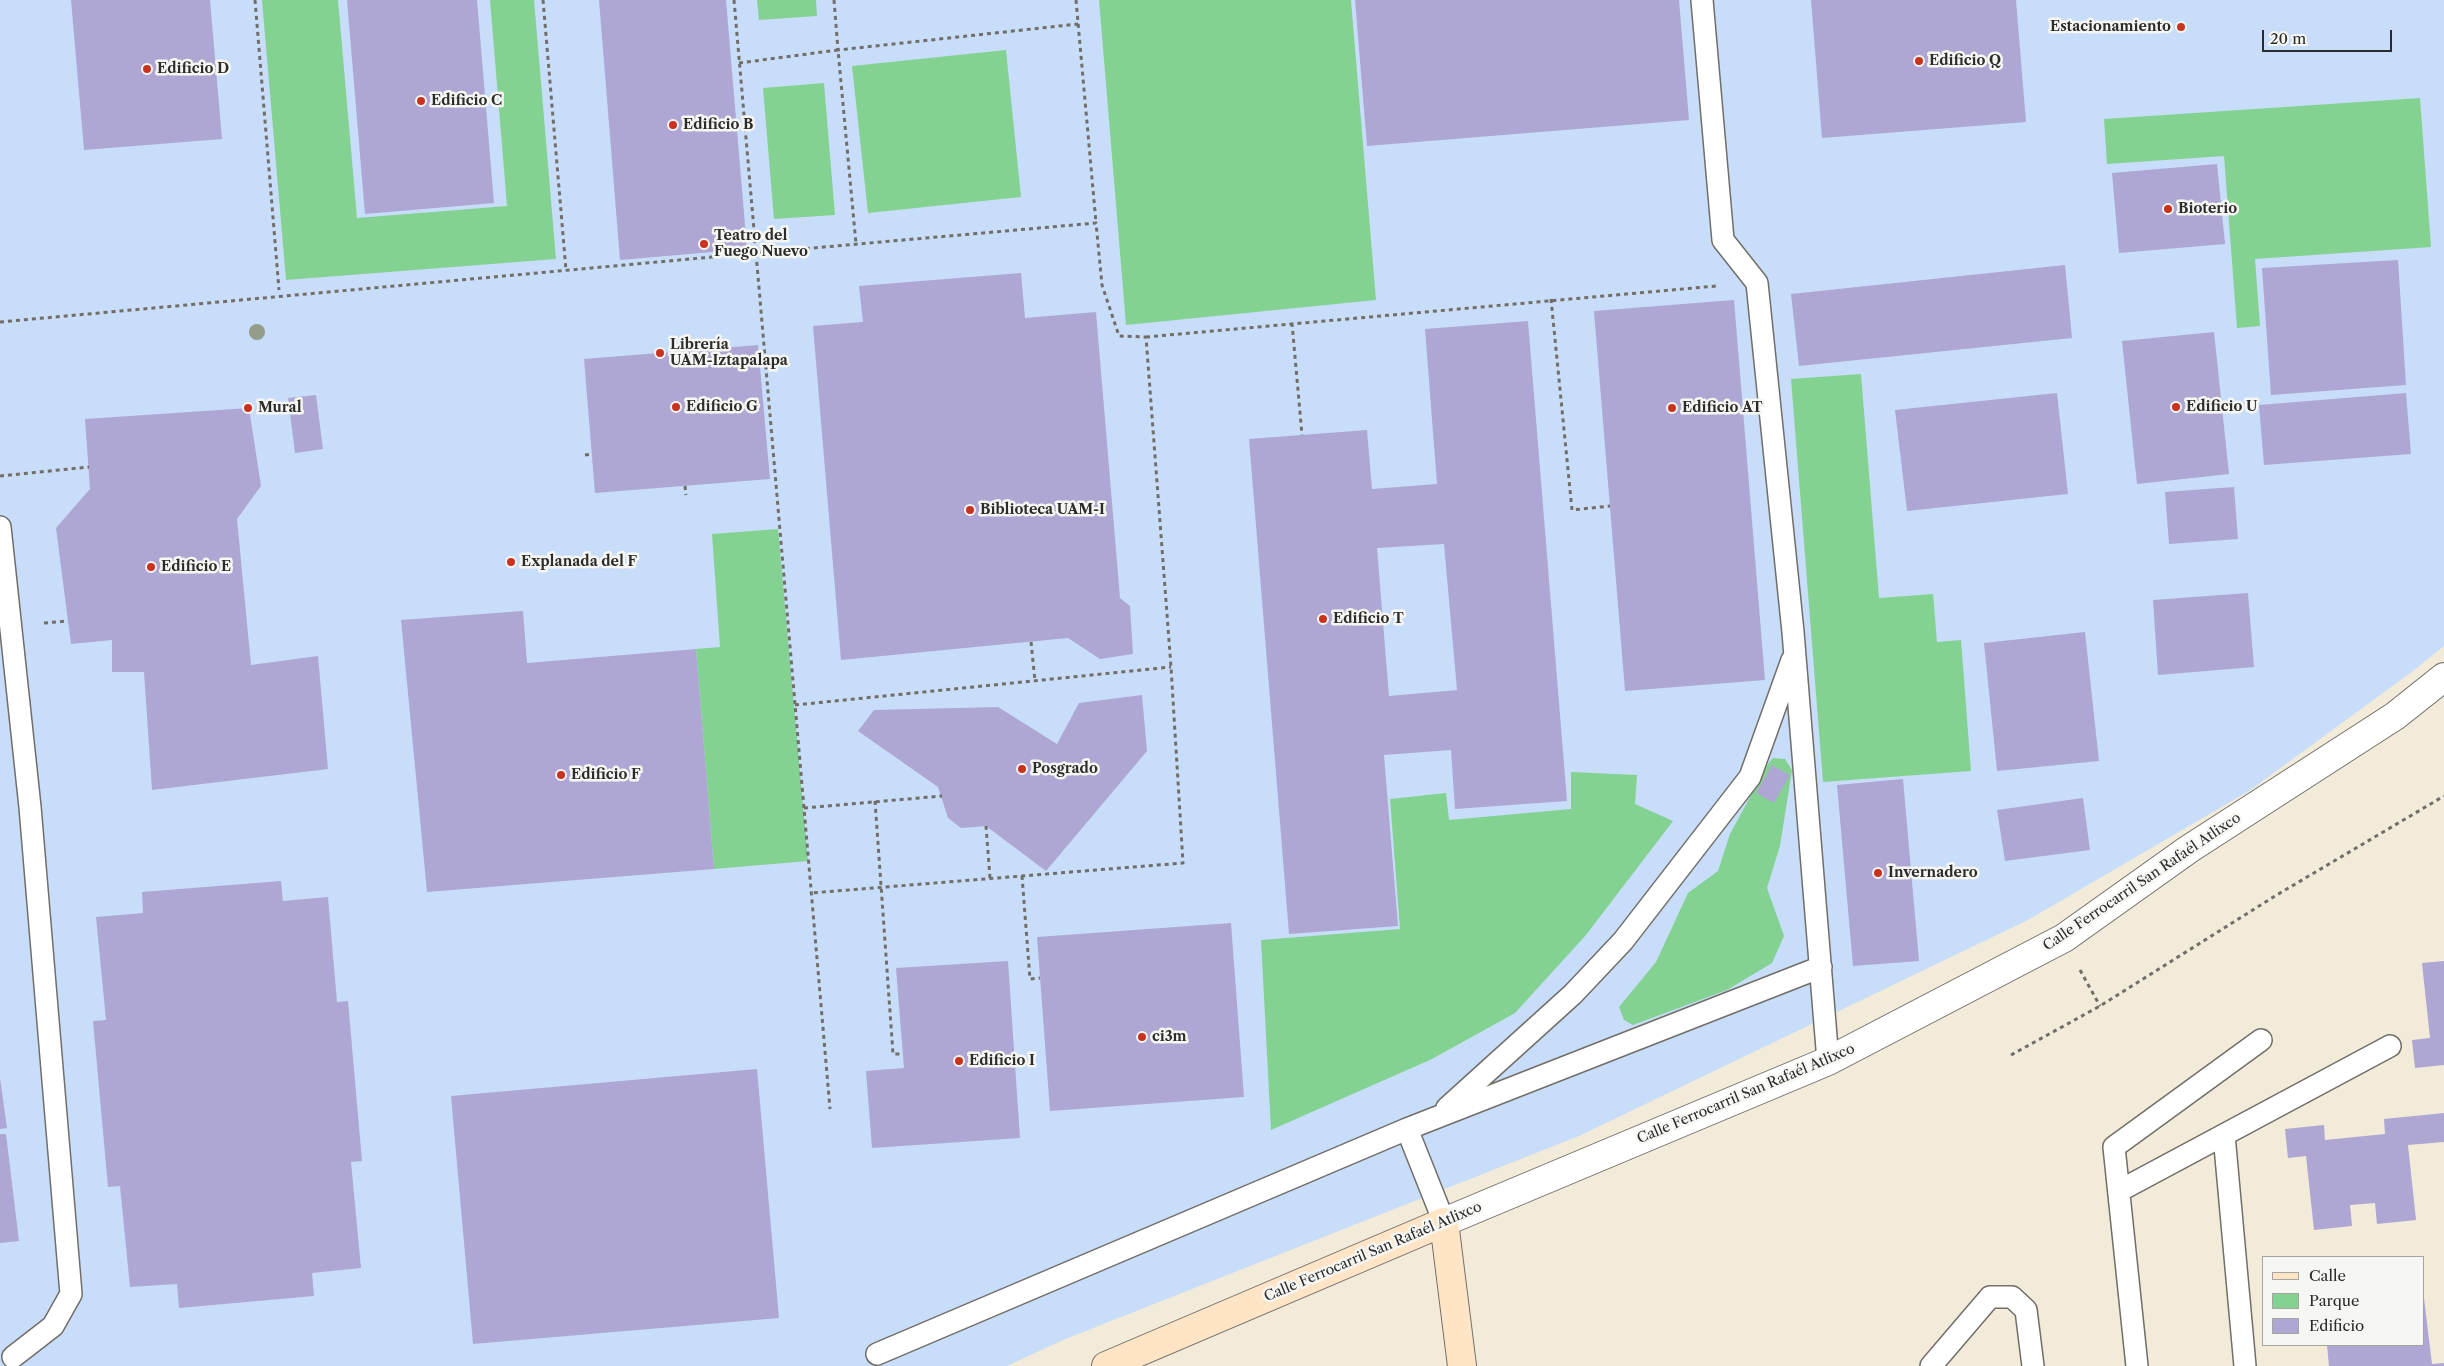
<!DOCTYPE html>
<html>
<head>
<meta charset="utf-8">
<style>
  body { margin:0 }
  #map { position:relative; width:2444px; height:1366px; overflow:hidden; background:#f2ebd9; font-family:"Libre Caslon Text",serif }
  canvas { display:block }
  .legend { position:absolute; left:2262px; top:1256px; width:162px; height:90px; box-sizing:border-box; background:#f6f6f2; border:1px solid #a5a5a2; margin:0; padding:6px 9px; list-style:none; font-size:15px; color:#2b2b2b }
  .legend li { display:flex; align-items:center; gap:10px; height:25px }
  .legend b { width:25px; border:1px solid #a5a5a2 }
  .scale { position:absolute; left:2262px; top:30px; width:130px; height:22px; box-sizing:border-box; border:2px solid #2b2b2b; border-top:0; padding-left:6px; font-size:15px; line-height:18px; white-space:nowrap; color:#2b2b2b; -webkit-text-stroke:4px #f6f6f2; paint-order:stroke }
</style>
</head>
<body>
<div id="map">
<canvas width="2444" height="1366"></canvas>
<ul class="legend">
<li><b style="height:6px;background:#ffe4c6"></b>Calle</li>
<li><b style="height:14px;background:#84d291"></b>Parque</li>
<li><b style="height:14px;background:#aea7d3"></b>Edificio</li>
</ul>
<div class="scale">20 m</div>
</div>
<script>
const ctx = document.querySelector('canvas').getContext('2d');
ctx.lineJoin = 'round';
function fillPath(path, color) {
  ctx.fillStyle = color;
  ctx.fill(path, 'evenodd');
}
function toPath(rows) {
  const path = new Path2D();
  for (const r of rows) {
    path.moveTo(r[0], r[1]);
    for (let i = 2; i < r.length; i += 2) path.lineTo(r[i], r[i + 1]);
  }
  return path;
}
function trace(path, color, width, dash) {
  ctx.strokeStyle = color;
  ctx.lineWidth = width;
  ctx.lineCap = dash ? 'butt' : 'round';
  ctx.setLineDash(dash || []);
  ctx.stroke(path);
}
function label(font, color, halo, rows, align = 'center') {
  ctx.font = font + ' "Libre Caslon Text",serif';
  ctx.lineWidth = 5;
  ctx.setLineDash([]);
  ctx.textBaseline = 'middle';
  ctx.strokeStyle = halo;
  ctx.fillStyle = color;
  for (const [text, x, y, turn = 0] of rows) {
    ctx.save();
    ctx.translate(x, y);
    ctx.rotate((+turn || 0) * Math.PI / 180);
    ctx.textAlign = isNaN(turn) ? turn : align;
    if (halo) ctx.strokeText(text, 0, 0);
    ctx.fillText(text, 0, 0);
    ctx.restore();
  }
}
fillPath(toPath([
  [0,0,2444,0,2444,646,2413,671,2249,791,2028,920,1579,1136,1063,1340,1007,1366,0,1366]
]), '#c8ddf9');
fillPath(toPath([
  [262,0,338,0,357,218,507,206,490,0,534,0,556,259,286,280],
  [757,0,816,0,817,16,759,20],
  [1099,0,1351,0,1376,300,1126,325],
  [1006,50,1021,197,868,213,852,66],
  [824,83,835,215,774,219,763,88],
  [2420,98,2431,247,2255,259,2260,326,2237,328,2224,156,2107,164,2104,119],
  [1861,374,1879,598,1933,594,1937,642,1961,640,1971,771,1823,782,1791,379],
  [778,529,808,861,714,869,696,649,720,647,712,534],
  [1773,758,1785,759,1792,770,1780,846,1767,888,1784,936,1772,963,1727,990,1633,1025,1624,1020,1619,1007,1656,962,1688,893,1718,871,1730,834,1768,764],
  [1571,772,1637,775,1635,804,1673,821,1586,935,1515,1013,1432,1059,1271,1130,1261,940,1400,929,1390,799,1446,793,1449,820,1571,809]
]), '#84d291');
fillPath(toPath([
  [71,0,210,0,222,139,84,150],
  [347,0,477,0,494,203,365,214],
  [599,0,726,0,747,249,620,260],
  [1355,0,1679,0,1689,120,1367,146],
  [1811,0,2016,0,2026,122,1822,138],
  [2217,164,2225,244,2119,253,2112,173],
  [2398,260,2406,385,2271,395,2262,268],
  [2065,265,2072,338,1799,366,1791,294],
  [1021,273,1025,318,1096,312,1120,598,1130,606,1133,654,1100,659,1068,638,841,660,813,326,863,322,859,286],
  [1734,300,1765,680,1625,691,1594,311],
  [1528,321,1567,801,1455,809,1451,750,1384,755,1398,926,1289,934,1249,439,1367,430,1372,489,1437,484,1425,329],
  [1444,544,1457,690,1389,696,1377,548],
  [2214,332,2229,474,2137,484,2122,341],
  [758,345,770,479,595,493,584,359],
  [2057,393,2068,494,1907,511,1895,410],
  [2406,393,2411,454,2264,465,2259,405],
  [316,395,323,449,295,453,288,398],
  [249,408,261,486,237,519,251,665,318,656,328,769,152,790,144,672,112,672,112,640,71,644,56,528,90,489,85,419],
  [2234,487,2238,539,2169,544,2165,492],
  [2248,593,2254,667,2158,675,2153,600],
  [523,611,527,663,696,649,714,869,427,892,401,620],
  [2085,632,2099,761,1997,771,1984,643],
  [1142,695,1147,751,1046,871,986,826,961,828,948,818,938,787,858,731,874,710,998,707,1057,744,1079,703],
  [1772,765,1790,775,1774,803,1756,793],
  [1903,779,1919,961,1853,966,1837,785],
  [2083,798,2090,850,2005,861,1997,810],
  [281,881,283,901,328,897,337,1002,348,1001,362,1161,351,1162,361,1268,312,1273,314,1296,179,1308,177,1284,130,1287,120,1186,108,1187,93,1021,106,1020,96,917,143,913,142,892],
  [1231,923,1244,1097,1050,1111,1037,937],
  [1008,961,1020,1138,872,1148,866,1071,904,1068,896,968],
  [2444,961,2444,1065,2415,1068,2412,1040,2430,1038,2422,963],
  [757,1069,779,1318,473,1344,451,1096],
  [0,1078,7,1128,0,1129],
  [2444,1113,2444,1142,2408,1145,2416,1220,2377,1224,2375,1203,2350,1205,2352,1226,2314,1230,2306,1156,2288,1158,2285,1129,2324,1125,2325,1140,2385,1134,2384,1119],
  [0,1134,6,1134,19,1241,0,1243],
  [2423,1290,2432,1364,2444,1363,2444,1366,2329,1366,2327,1345,2423,1345]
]), '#aea7d3');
const lane = toPath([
  [1702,0,1723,240,1757,283,1793,632,1828,1061],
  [0,527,30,807,71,1294,53,1326,13,1357],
  [1447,1108,1573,994,1623,941,1750,777,1792,660],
  [1407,1129,1444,1222],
  [2224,1135,2245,1366],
  [2119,1191,2390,1046],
  [877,1354,1407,1129,1821,967],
  [1931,1366,1990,1297,2012,1297,2026,1310,2033,1366],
  [2137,1366,2114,1147,2261,1040]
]);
const street = toPath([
  [1444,1222,1828,1061,2064,938,2189,849,2395,716,2444,677]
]);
const secondary = toPath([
  [1106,1366,1444,1222,1462,1366]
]);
trace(lane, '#716e68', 24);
trace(street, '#716e68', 30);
trace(secondary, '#716e68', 30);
trace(toPath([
  [255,0,279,290],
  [543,0,566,270],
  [734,0,756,253,1096,223,1102,285,1119,336,1146,337,1171,667,1183,863,811,893],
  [834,0,838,50,1078,24],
  [1076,0,1096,223],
  [739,63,838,50,856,244],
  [1551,299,1572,510,1610,506],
  [0,322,756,253,830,1109],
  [1292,323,1302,435],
  [1146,337,1716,286],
  [722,348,723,341],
  [585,455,592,454],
  [0,476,89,467],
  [685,486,686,495],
  [44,623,68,621],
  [1031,642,1035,681],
  [795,705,1171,667],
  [875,801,893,1054,902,1054],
  [804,808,942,796],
  [986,826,990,878],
  [1022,876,1030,979,1040,978],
  [2080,970,2100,1006],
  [2011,1055,2100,1006,2275,896,2444,796]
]), '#716e68', 3, [4, 4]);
trace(lane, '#fff', 21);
trace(street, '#fff', 28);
trace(secondary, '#ffe4c6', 28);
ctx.fillStyle = '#939d8a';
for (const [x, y] of [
  [257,332]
]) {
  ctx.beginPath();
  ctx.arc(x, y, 8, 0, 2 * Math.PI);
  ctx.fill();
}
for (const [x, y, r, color] of [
  [2181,27,5,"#c8321e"],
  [1919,61,5,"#c8321e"],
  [147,69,5,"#c8321e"],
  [421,101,5,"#c8321e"],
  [673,125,5,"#c8321e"],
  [2168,209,5,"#c8321e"],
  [704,244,5,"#c8321e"],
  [660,353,5,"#c8321e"],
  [676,407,5,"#c8321e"],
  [2176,407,5,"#c8321e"],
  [248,408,5,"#c8321e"],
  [1672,408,5,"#c8321e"],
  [970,510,5,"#c8321e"],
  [511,562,5,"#c8321e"],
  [151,567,5,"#c8321e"],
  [1323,619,5,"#c8321e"],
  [1022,769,5,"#c8321e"],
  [561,775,5,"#c8321e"],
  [1878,873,5,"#c8321e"],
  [1142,1037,5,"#c8321e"],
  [959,1061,5,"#c8321e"]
]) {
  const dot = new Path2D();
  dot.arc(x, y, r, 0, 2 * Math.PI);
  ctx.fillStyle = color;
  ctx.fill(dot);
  trace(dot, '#f6f6f2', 2);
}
label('bold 14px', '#2b2b2b', '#f6f6f2', [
  ["Estacionamiento",2171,27,"right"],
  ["Edificio Q",1929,61],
  ["Edificio D",157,69],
  ["Edificio C",431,101],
  ["Edificio B",683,125],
  ["Bioterio",2178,209],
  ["Teatro del",714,236],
  ["Fuego Nuevo",714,252],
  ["Librería",670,345],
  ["UAM-Iztapalapa",670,361],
  ["Edificio G",686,407],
  ["Edificio U",2186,407],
  ["Mural",258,408],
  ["Edificio AT",1682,408],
  ["Biblioteca UAM-I",980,510],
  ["Explanada del F",521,562],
  ["Edificio E",161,567],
  ["Edificio T",1333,619],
  ["Posgrado",1032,769],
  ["Edificio F",571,775],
  ["Invernadero",1888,873],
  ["ci3m",1152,1037],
  ["Edificio I",969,1061]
], 'left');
label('14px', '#2b2b2b', '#f6f6f2', [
  ["Calle Ferrocarril San Rafaél Atlixco",2142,882,-34],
  ["Calle Ferrocarril San Rafaél Atlixco",1746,1094,-23],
  ["Calle Ferrocarril San Rafaél Atlixco",1373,1252,-23]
]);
</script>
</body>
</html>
